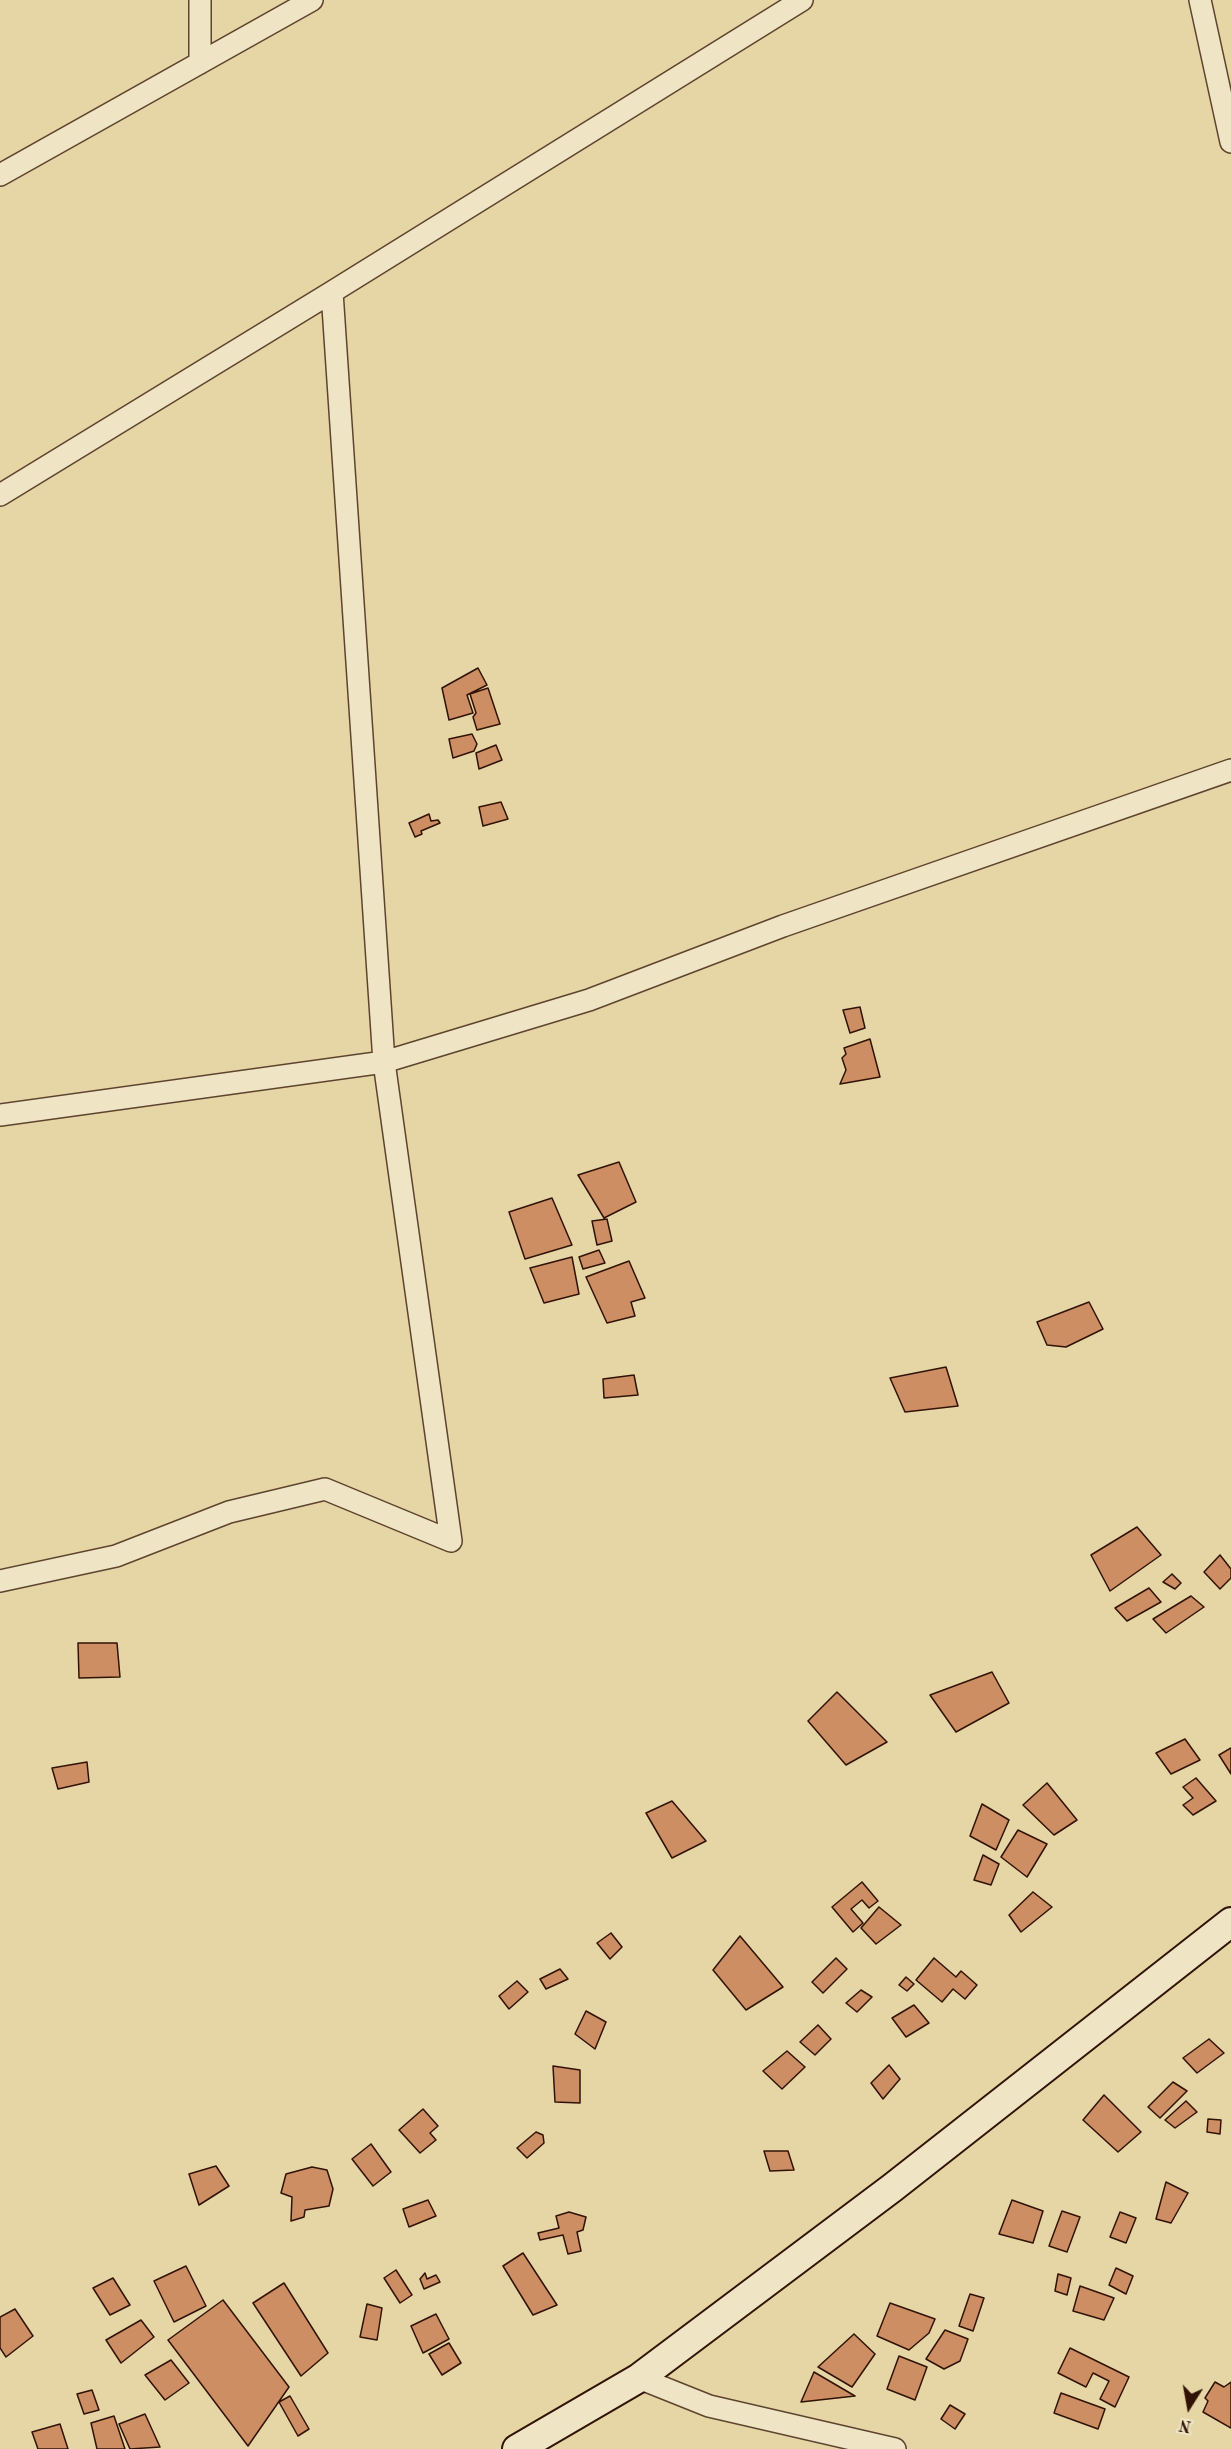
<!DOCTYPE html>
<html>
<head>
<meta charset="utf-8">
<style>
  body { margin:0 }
  #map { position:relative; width:1231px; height:2449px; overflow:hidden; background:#e6d5a5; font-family:"Old Standard TT",serif }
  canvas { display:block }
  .north { position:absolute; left:1159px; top:2377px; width:60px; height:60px; -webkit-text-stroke:4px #efe4c4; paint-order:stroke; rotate:191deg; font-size:16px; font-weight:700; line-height:24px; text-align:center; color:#311306 }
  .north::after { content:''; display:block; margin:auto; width:21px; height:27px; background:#311306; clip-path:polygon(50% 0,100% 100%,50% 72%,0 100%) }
</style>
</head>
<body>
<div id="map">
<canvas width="1231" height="2449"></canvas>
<div class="north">N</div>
</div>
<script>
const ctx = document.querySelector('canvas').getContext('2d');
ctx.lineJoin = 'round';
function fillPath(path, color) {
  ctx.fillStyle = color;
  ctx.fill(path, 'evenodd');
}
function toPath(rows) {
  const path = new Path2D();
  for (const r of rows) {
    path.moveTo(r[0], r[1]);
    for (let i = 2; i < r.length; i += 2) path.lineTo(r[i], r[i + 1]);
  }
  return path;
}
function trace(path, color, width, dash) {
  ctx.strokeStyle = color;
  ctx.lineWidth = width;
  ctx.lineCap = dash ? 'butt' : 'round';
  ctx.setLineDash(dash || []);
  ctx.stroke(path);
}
const building = toPath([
  [478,668,487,685,467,695,473,713,449,720,442,688,478,668],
  [488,688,500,724,477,730,473,717,476,713,470,694,488,688],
  [472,734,477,744,474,751,453,758,449,739,472,734],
  [496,745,502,760,479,769,476,753,496,745],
  [501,802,508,819,483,826,479,807,501,802],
  [429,814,431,821,438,820,440,823,421,831,422,834,415,837,409,823,429,814],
  [860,1007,865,1028,850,1033,843,1010,860,1007],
  [870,1039,880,1077,840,1084,846,1070,842,1058,846,1054,844,1048,870,1039],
  [619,1162,636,1202,604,1218,578,1175,619,1162],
  [552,1198,572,1245,525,1259,509,1212,552,1198],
  [607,1219,612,1241,597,1245,592,1221,607,1219],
  [599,1250,605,1263,583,1269,579,1257,599,1250],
  [572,1257,579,1294,544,1303,530,1268,572,1257],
  [629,1261,645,1298,631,1302,635,1316,607,1323,586,1277,629,1261],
  [1089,1302,1103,1329,1066,1347,1047,1345,1037,1322,1089,1302],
  [946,1367,958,1406,905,1412,890,1378,946,1367],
  [634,1375,638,1395,604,1398,603,1379,634,1375],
  [1137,1527,1161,1555,1110,1591,1091,1555,1137,1527],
  [1220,1555,1231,1569,1231,1578,1220,1589,1204,1572,1220,1555],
  [1172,1574,1181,1583,1175,1589,1163,1582,1172,1574],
  [1149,1588,1161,1602,1127,1621,1115,1608,1149,1588],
  [1191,1596,1204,1607,1166,1633,1153,1619,1191,1596],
  [78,1643,117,1643,120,1677,79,1678,78,1643],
  [992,1672,1009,1703,956,1732,930,1695,992,1672],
  [837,1692,887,1742,846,1765,808,1721,837,1692],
  [1185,1739,1200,1760,1171,1774,1156,1753,1185,1739],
  [1231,1748,1231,1774,1219,1755,1231,1748],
  [87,1762,89,1782,58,1789,52,1768,87,1762],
  [1196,1778,1216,1801,1193,1815,1183,1805,1193,1798,1183,1787,1196,1778],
  [1047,1783,1077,1820,1054,1835,1023,1805,1047,1783],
  [672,1801,706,1841,672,1858,646,1813,672,1801],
  [982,1804,1009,1820,996,1850,970,1836,982,1804],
  [1018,1830,1047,1844,1027,1877,1001,1857,1018,1830],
  [983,1855,999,1864,991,1885,974,1880,983,1855],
  [862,1882,878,1901,869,1908,862,1900,851,1909,863,1923,853,1932,832,1907,862,1882],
  [1033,1892,1052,1907,1021,1932,1009,1915,1033,1892],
  [879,1907,901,1925,876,1944,861,1928,879,1907],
  [611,1933,622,1947,610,1959,597,1943,611,1933],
  [740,1936,783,1987,746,2010,713,1970,740,1936],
  [836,1958,847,1969,823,1993,812,1982,836,1958],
  [934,1958,956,1977,961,1971,977,1985,965,1999,953,1989,942,2002,916,1980,934,1958],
  [560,1969,568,1979,546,1989,540,1979,560,1969],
  [906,1977,914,1984,907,1991,899,1985,906,1977],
  [517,1981,528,1992,509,2009,499,1996,517,1981],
  [861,1990,872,1997,857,2012,846,2003,861,1990],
  [914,2005,929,2023,906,2037,892,2018,914,2005],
  [586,2011,606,2022,595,2049,575,2034,586,2011],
  [818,2025,831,2039,815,2055,800,2042,818,2025],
  [1209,2039,1224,2053,1197,2073,1183,2058,1209,2039],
  [787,2051,805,2067,782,2089,763,2071,787,2051],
  [889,2065,900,2079,883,2099,871,2083,889,2065],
  [553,2066,580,2070,580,2103,555,2102,553,2066],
  [1173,2082,1187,2091,1160,2118,1148,2107,1173,2082],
  [1104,2095,1141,2132,1118,2152,1083,2120,1104,2095],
  [1186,2101,1197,2112,1175,2128,1165,2120,1186,2101],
  [423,2109,438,2126,430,2133,436,2140,420,2153,399,2130,423,2109],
  [1208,2119,1221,2120,1220,2134,1207,2132,1208,2119],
  [536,2132,543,2135,544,2143,527,2158,517,2148,536,2132],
  [371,2144,391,2172,373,2186,352,2159,371,2144],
  [764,2151,788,2151,794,2170,770,2171,764,2151],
  [216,2166,229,2186,199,2205,189,2174,216,2166],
  [312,2167,327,2170,333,2189,329,2206,305,2210,304,2217,291,2221,292,2197,281,2193,286,2174,312,2167],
  [1166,2182,1188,2193,1171,2223,1156,2219,1166,2182],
  [428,2200,436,2216,409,2227,403,2209,428,2200],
  [1012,2200,1043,2211,1033,2243,999,2234,1012,2200],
  [1062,2211,1080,2217,1067,2252,1049,2246,1062,2211],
  [569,2212,586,2217,583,2230,577,2232,581,2251,568,2254,563,2235,540,2240,538,2233,559,2228,556,2216,569,2212],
  [1120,2212,1136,2218,1126,2243,1110,2237,1120,2212],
  [523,2253,557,2305,533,2315,503,2266,523,2253],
  [186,2266,206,2306,174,2322,154,2281,186,2266],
  [1116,2268,1133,2276,1126,2294,1109,2285,1116,2268],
  [396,2270,412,2295,400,2303,384,2278,396,2270],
  [425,2273,427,2279,436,2275,440,2282,424,2289,420,2279,425,2273],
  [1058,2274,1071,2278,1067,2295,1055,2291,1058,2274],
  [113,2278,130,2305,110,2315,93,2288,113,2278],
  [284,2283,328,2353,301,2376,253,2303,284,2283],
  [1080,2286,1114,2298,1104,2320,1073,2311,1080,2286],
  [970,2294,984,2298,973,2331,959,2326,970,2294],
  [223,2300,289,2387,248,2446,168,2340,223,2300],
  [890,2303,935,2319,929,2333,909,2350,877,2336,890,2303],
  [367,2304,382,2308,377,2340,360,2337,367,2304],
  [15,2309,33,2336,6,2357,0,2348,0,2317,15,2309],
  [436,2314,449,2339,423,2353,411,2326,436,2314],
  [141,2320,154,2337,121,2363,106,2340,141,2320],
  [945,2330,968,2339,960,2361,944,2369,926,2359,945,2330],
  [854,2334,875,2354,852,2387,818,2367,854,2334],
  [449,2343,461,2363,442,2375,429,2354,449,2343],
  [1070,2348,1129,2377,1115,2407,1100,2399,1109,2381,1093,2373,1086,2387,1058,2373,1070,2348],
  [899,2356,927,2367,915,2400,887,2389,899,2356],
  [171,2360,189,2383,165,2400,145,2375,171,2360],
  [814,2372,855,2396,801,2402,814,2372],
  [1215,2382,1224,2387,1231,2382,1231,2428,1203,2412,1208,2401,1205,2398,1215,2382],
  [92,2390,99,2410,84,2414,77,2394,92,2390],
  [1061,2393,1105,2409,1098,2429,1054,2413,1061,2393],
  [290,2396,309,2429,298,2436,279,2402,290,2396],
  [950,2405,965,2414,955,2429,941,2419,950,2405],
  [145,2414,160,2447,130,2449,119,2424,145,2414],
  [114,2416,125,2449,97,2449,91,2423,114,2416],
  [60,2424,68,2449,38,2449,32,2432,60,2424]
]);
fillPath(building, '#cc8e62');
trace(building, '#311306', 1.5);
const minor = toPath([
  [1200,0,1231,142],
  [200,63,200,0],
  [0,175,312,0],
  [332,292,384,1062,451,1541],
  [0,495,332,292,802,0],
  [0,1115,384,1062,589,1000,783,926,1231,770],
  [0,1581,116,1556,229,1512,325,1489,451,1541],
  [639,2378,709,2406,895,2449]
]);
const secondary = toPath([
  [517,2449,639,2378,892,2188,1231,1922]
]);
trace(minor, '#5e442e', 24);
trace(secondary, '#311306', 32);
trace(minor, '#efe4c4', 21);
trace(secondary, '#efe4c4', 28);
</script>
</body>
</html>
